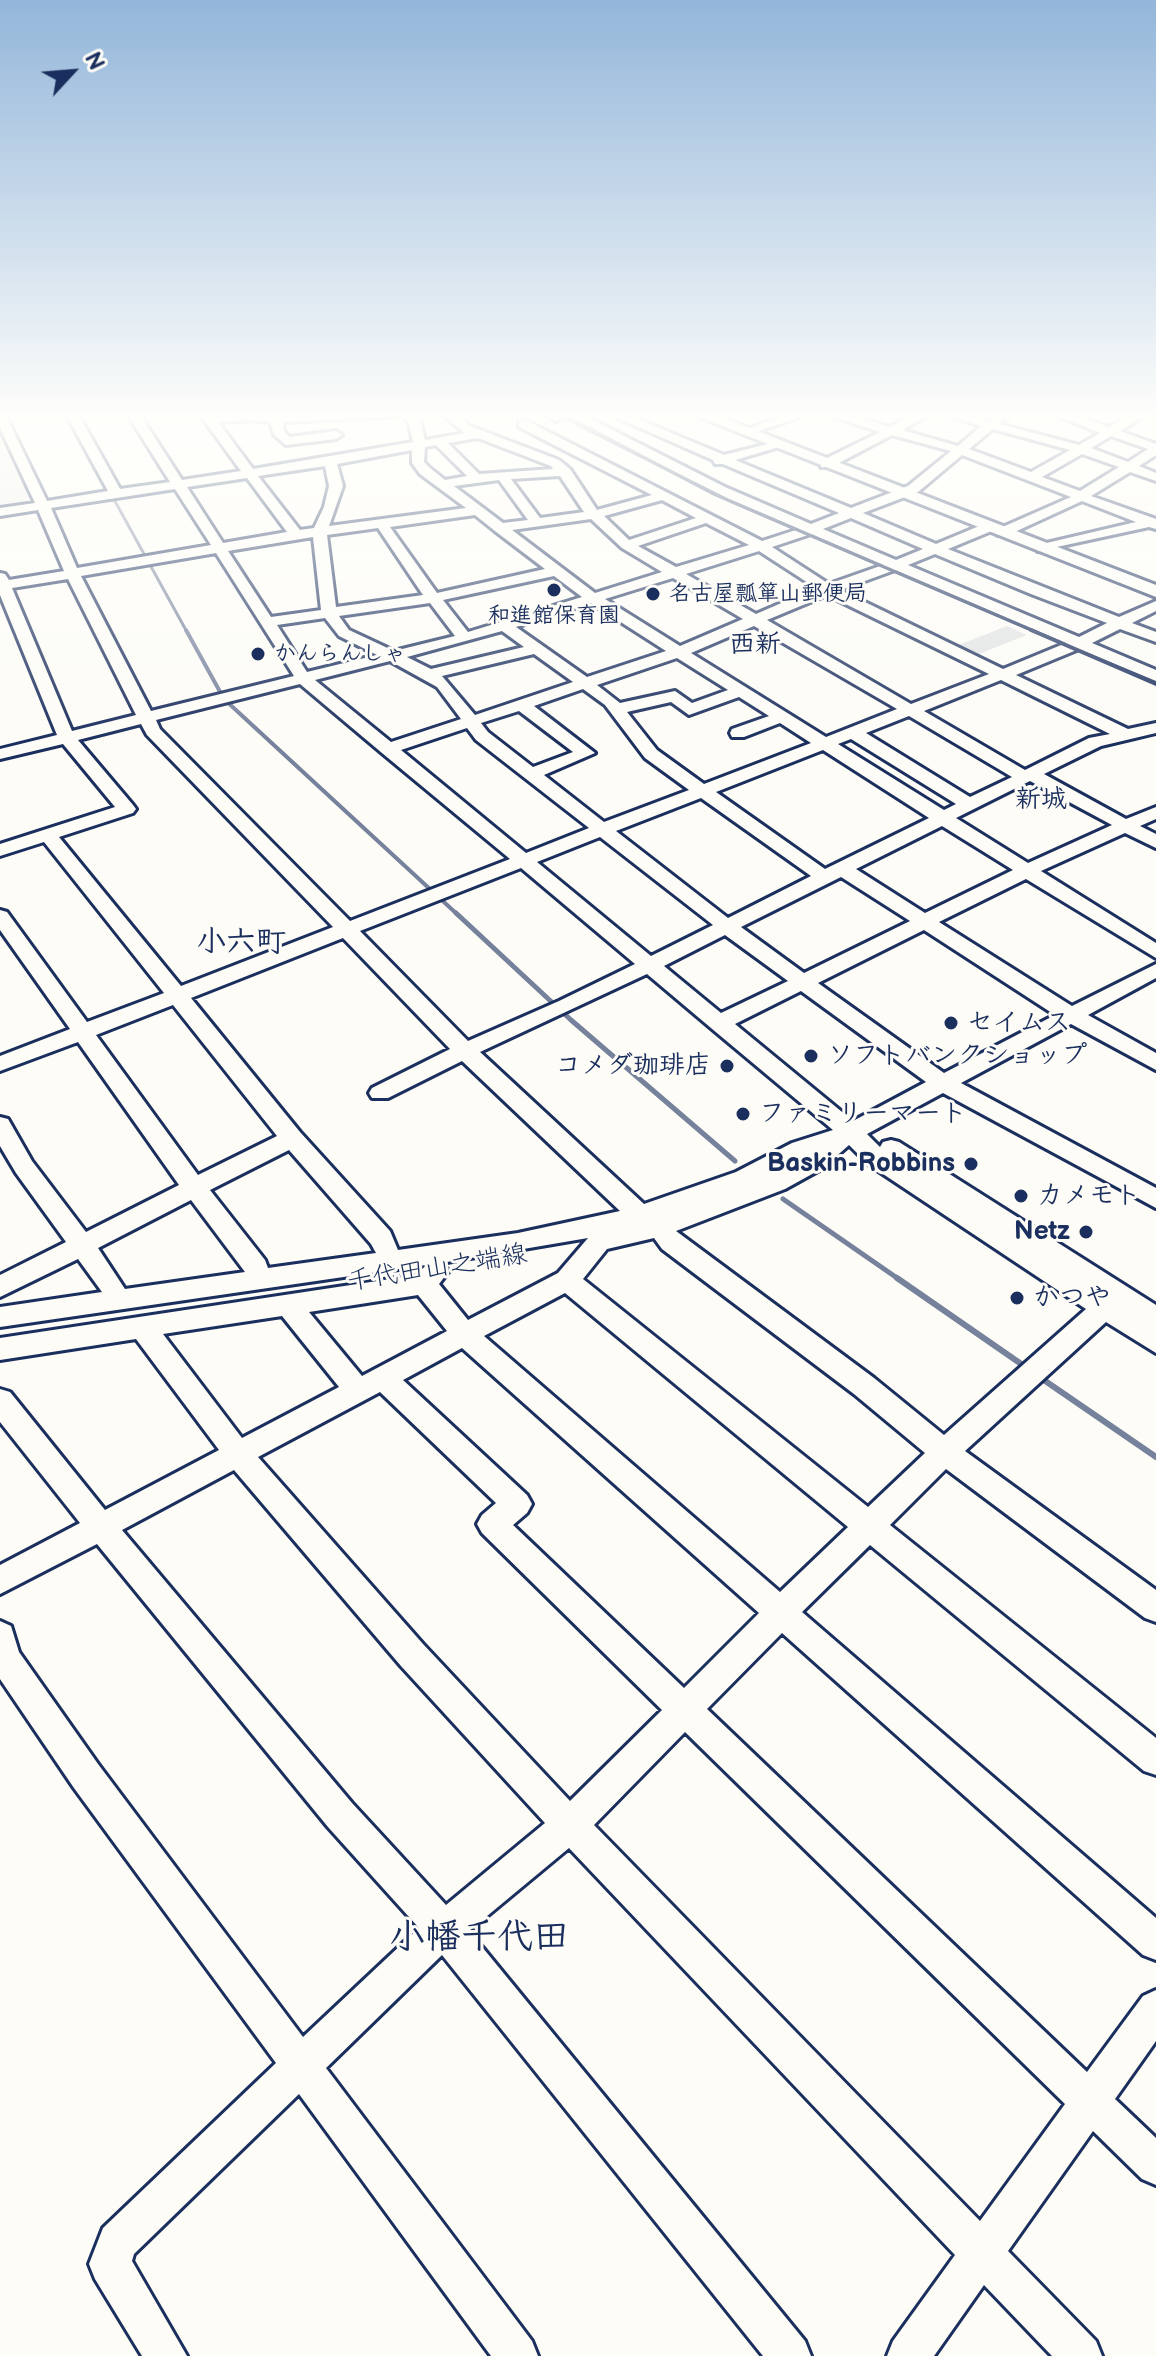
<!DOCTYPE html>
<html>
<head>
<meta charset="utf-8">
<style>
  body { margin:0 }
  #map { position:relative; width:1156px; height:2356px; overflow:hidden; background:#fdfcf7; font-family:"Balsamiq Sans",sans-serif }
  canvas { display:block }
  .north { position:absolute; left:32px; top:32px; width:80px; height:80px; -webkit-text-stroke:6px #fdfcf7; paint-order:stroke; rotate:64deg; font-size:22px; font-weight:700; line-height:32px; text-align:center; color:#1b2f5e }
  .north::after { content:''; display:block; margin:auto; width:28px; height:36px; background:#1b2f5e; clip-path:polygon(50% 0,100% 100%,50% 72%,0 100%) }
</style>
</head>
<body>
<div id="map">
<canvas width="1156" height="2356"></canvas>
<div class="north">N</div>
</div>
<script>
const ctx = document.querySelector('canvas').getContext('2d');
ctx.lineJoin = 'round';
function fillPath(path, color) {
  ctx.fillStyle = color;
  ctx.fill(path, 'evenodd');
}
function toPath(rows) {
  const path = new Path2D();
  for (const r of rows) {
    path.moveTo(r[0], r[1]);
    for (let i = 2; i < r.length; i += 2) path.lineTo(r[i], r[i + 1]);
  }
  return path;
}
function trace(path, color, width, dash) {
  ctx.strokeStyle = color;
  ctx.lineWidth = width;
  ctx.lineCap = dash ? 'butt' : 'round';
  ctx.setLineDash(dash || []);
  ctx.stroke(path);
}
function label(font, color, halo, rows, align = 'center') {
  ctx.font = font + ' "Balsamiq Sans","Klee One",sans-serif';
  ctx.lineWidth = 6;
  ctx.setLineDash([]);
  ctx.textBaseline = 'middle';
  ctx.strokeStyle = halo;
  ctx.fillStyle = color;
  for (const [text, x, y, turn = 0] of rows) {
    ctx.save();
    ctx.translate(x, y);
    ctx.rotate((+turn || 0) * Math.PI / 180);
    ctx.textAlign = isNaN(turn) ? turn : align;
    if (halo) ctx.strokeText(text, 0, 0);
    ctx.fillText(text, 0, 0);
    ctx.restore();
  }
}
fillPath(toPath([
  [0,433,5,433,36,504,0,511]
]), '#edeeec');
fillPath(toPath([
  [1007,626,1027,635,971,657,951,648]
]), '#e0e1e3');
trace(toPath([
  [111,494,187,632]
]), '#76819c', 3);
trace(toPath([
  [186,630,224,699,458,915]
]), '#76819c', 4);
trace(toPath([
  [456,913,571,1020,735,1161],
  [783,1199,900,1280]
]), '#76819c', 5);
trace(toPath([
  [897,1278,1027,1368],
  [1038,1376,1156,1457]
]), '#76819c', 6);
const minor = toPath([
  [0,412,6,416,47,501,108,491,65,412,77,412,120,489,170,482,126,412,138,412,182,480,241,471,198,412,210,412,213,415,269,412,266,415,412,412,420,420,425,440,465,433,439,412,453,412,470,426,559,460,570,469,597,510,652,495,519,427,519,421,527,421,762,541,799,529,715,493,565,414,577,412,725,487,811,524,839,513,723,464,715,464,713,460,604,412,621,412,724,455,779,441,779,447,735,460,851,508,908,486,951,451,892,435,831,467,821,467,821,461,880,432,818,412,838,412,890,427,918,412,934,412,902,430,958,446,981,426,936,412,957,412,988,421,998,412,1012,412,999,424,1079,445,1100,433,1048,412,1066,412,1109,427,1136,412,1151,412,1120,431,1156,444,1156,455,1139,466,1156,473,1156,481,1130,472,1091,496,1156,519,1156,529,1149,527,1038,551,1038,545,1136,522,1082,501,1008,535,998,535,998,529,1071,497,962,455,918,492,863,513,936,544,984,524,994,524,994,530,948,549,1119,617,1156,601,1156,611,1132,623,1156,632,1156,642,1120,629,1092,643,1156,670,1156,681,1079,649,1016,675,1128,729,1156,723,1156,733,1101,746,1044,774,1126,819,1156,807,1156,819,1140,826,1156,834,1156,848,1125,833,1041,871,1156,943,1156,958,1026,879,939,922,1072,1006,1156,964,1156,978,1088,1015,1156,1053,1156,1070,1071,1024,961,1083,1156,1188,1156,1208,943,1093,867,1134,880,1147,883,1142,891,1140,899,1142,1156,1305,1156,1353,1106,1322,965,1451,1156,1590,1156,1622,1145,1618,946,1469,890,1525,1156,1738,1156,1775,1144,1771,870,1545,802,1612,1156,1918,1156,1960,1143,1955,782,1633,707,1709,1087,2072,1143,1996,1156,1990,1156,2041,1115,2099,1156,2138,1156,2185,1142,2179,1093,2131,1008,2251,1096,2341,1102,2356,1052,2356,984,2285,934,2356,887,2356,893,2341,955,2255,569,1848,469,1931,805,2341,811,2356,763,2356,442,1955,326,2068,532,2341,538,2356,491,2356,299,2094,134,2254,132,2261,187,2356,142,2356,95,2279,89,2264,103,2228,276,2063,74,1788,0,1679,0,1621,11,1626,19,1652,98,1764,303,2037,419,1928,328,1827,97,1544,0,1594,0,1565,80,1523,0,1422,0,1389,10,1392,105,1510,219,1450,136,1339,0,1360,0,1338,417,1275,426,1265,0,1327,0,1307,102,1292,78,1259,0,1297,0,1275,66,1242,16,1173,0,1146,0,1117,8,1119,32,1161,86,1232,179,1185,78,1042,0,1071,0,1056,70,1029,0,930,0,910,7,912,87,1022,164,993,44,842,0,856,0,844,115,807,63,744,0,759,0,749,57,735,0,595,0,573,5,574,9,580,64,571,38,510,0,516,0,508,35,503,0,428,0,412],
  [401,416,408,421,413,442,253,469,218,422,255,420,270,422,274,435,286,445,336,439,342,435,336,431,289,437,284,431,283,422,401,416],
  [993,429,1070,450,1031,472,969,449,993,429],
  [1111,436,1148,449,1128,462,1091,448,1111,436],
  [478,438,551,466,553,469,479,474,448,443,478,438],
  [436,445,467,476,445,480,430,468,424,462,425,447,436,445],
  [412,450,412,463,420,474,466,508,329,526,343,486,337,464,412,450],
  [1082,454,1119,467,1080,491,1042,477,1082,454],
  [325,466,329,486,324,507,314,528,300,530,258,476,325,466],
  [560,476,584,512,540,518,511,479,560,476],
  [247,478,287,532,223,543,187,487,247,478],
  [499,480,528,520,503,523,454,486,499,480],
  [175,489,211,545,77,568,51,508,175,489],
  [662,500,696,518,629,540,604,516,662,500],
  [475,515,495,531,545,569,437,593,390,527,475,515],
  [851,518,923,549,896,560,823,529,851,518],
  [591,519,622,548,662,572,595,593,512,530,591,519],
  [706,523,749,545,676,567,638,546,706,523],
  [378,528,423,595,336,607,327,535,378,528],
  [811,534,883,565,829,584,772,547,811,534],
  [313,537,321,610,271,617,228,551,313,537],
  [759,551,816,588,756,614,686,574,759,551],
  [216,553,294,676,151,711,81,576,216,553],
  [935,554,1031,594,1107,623,1079,637,908,565,935,554],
  [895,570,1066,643,1003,669,840,590,895,570],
  [554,576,582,597,468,632,443,600,554,576],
  [673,578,743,619,680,646,605,599,673,578],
  [68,579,136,715,72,731,12,588,68,579],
  [827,595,989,674,911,704,767,620,827,595],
  [430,603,455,636,394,651,349,630,339,616,430,603],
  [591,603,666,651,587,677,516,627,591,603],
  [325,618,339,636,377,655,307,672,277,625,325,618],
  [754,626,897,709,826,737,691,653,754,626],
  [502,631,524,647,431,669,407,657,502,631],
  [534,654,573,682,475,715,442,676,534,654],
  [677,658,728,690,692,703,675,691,620,703,597,685,677,658],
  [390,661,437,687,461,719,391,742,315,680,390,661],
  [1001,680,1110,734,1089,738,1025,770,924,711,1001,680],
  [300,684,382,753,510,859,350,921,160,729,156,720,300,684],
  [583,689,605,705,645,758,689,790,604,822,544,775,595,753,534,706,583,689],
  [739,697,769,716,732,729,730,733,732,737,744,737,780,723,811,743,704,784,657,750,627,712,671,702,689,715,739,697],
  [519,711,573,752,533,767,488,732,481,723,519,711],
  [909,716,1012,777,970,797,866,733,909,716],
  [141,724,147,735,333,927,181,986,59,837,133,813,136,809,133,805,78,740,141,724],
  [467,728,476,740,589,828,526,853,401,750,467,728],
  [851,739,956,804,944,810,838,744,851,739],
  [823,750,929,818,825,869,716,792,823,750],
  [1030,781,1112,825,1028,863,956,818,1030,781],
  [701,798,811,876,728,918,616,831,701,798],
  [942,826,1013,870,925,913,856,869,942,826],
  [600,837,713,925,651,956,537,862,600,837],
  [521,868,635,964,559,1001,468,1041,360,931,521,868],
  [841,877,910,921,804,973,741,927,841,877],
  [924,930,1055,1015,944,1073,818,983,924,930],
  [725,935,788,981,721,1013,664,966,725,935],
  [343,938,450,1049,372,1088,369,1093,372,1098,388,1098,462,1061,620,1211,518,1233,398,1250,390,1231,300,1132,191,998,343,938],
  [647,974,711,1028,833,1130,792,1143,736,1172,644,1204,480,1052,647,974],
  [801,991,926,1082,853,1121,735,1024,801,991],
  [173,1005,277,1136,198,1175,96,1035,173,1005],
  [849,1145,868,1164,1086,1309,944,1435,874,1378,676,1231,785,1189,823,1168,849,1145],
  [289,1150,371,1244,376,1253,268,1268,265,1260,210,1190,289,1150],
  [191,1200,245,1272,125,1289,98,1248,191,1200],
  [588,1238,558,1273,468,1320,439,1284,449,1271,441,1263,588,1238],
  [654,1238,662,1249,854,1394,925,1453,868,1507,583,1279,607,1249,654,1238],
  [565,1293,848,1527,780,1592,484,1336,565,1293],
  [418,1295,447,1331,362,1376,309,1312,418,1295],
  [282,1316,339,1387,242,1438,163,1334,282,1316],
  [462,1348,759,1613,684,1688,513,1525,527,1513,532,1504,527,1495,403,1380,462,1348],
  [380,1392,496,1503,482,1515,477,1524,482,1533,662,1710,570,1801,423,1644,258,1457,380,1392],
  [234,1470,401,1666,545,1823,446,1905,352,1803,122,1530,234,1470],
  [685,1732,1065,2104,980,2221,594,1825,685,1732],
  [541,412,556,412,562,417,556,421,541,412],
  [795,412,814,412,748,435,738,432,795,412]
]);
const major = toPath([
  [687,412,708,412,1156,585,1156,597,687,412]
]);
trace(minor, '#1b2f5e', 6);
trace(major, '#1b2f5e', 6);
fillPath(minor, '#fdfcf7');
fillPath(major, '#fdfcf7');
trace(toPath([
  [552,412,730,501,1036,632]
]), '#1b2f5e', 3);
trace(toPath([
  [1031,630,1156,684]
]), '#1b2f5e', 4);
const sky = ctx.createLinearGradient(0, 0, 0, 742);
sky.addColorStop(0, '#93b6da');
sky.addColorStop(0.56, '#fefefb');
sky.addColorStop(1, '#fefefb00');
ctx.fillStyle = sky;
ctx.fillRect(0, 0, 1156, 742);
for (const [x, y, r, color] of [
  [554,590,8,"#1b2f5e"],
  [653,594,8,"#1b2f5e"],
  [258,654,8,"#1b2f5e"],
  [951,1023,8,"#1b2f5e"],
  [811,1056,8,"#1b2f5e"],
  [727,1066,8,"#1b2f5e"],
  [743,1114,8,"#1b2f5e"],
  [971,1164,8,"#1b2f5e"],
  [1021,1196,8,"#1b2f5e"],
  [1086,1232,8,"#1b2f5e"],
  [1017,1298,8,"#1b2f5e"]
]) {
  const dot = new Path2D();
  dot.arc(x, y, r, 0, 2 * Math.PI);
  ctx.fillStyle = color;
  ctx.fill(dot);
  trace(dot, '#fdfcf7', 3);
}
label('bold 22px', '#1b2f5e', '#fdfcf7', [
  ["名古屋瓢箪山郵便局",669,594],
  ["和進館保育園",554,616,"center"],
  ["かんらんしゃ",274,654]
], 'left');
label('bold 26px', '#1b2f5e', '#fdfcf7', [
  ["西新",755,645],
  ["新城",1041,800]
]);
label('bold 26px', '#1b2f5e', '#fdfcf7', [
  ["セイムス",967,1023],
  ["ソフトバンクショップ",827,1056],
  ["コメダ珈琲店",711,1066,"right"],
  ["ファミリーマート",759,1114],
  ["Baskin-Robbins",955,1164,"right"],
  ["カメモト",1037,1196],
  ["Netz",1070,1232,"right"],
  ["かつや",1033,1298]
], 'left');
label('26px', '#1b2f5e', '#fdfcf7', [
  ["千代田山之端線",437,1269,-9]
]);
label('bold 30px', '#1b2f5e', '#fdfcf7', [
  ["小六町",241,943]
]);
label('bold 36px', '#1b2f5e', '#fdfcf7', [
  ["小幡千代田",479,1939]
]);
</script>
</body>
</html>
